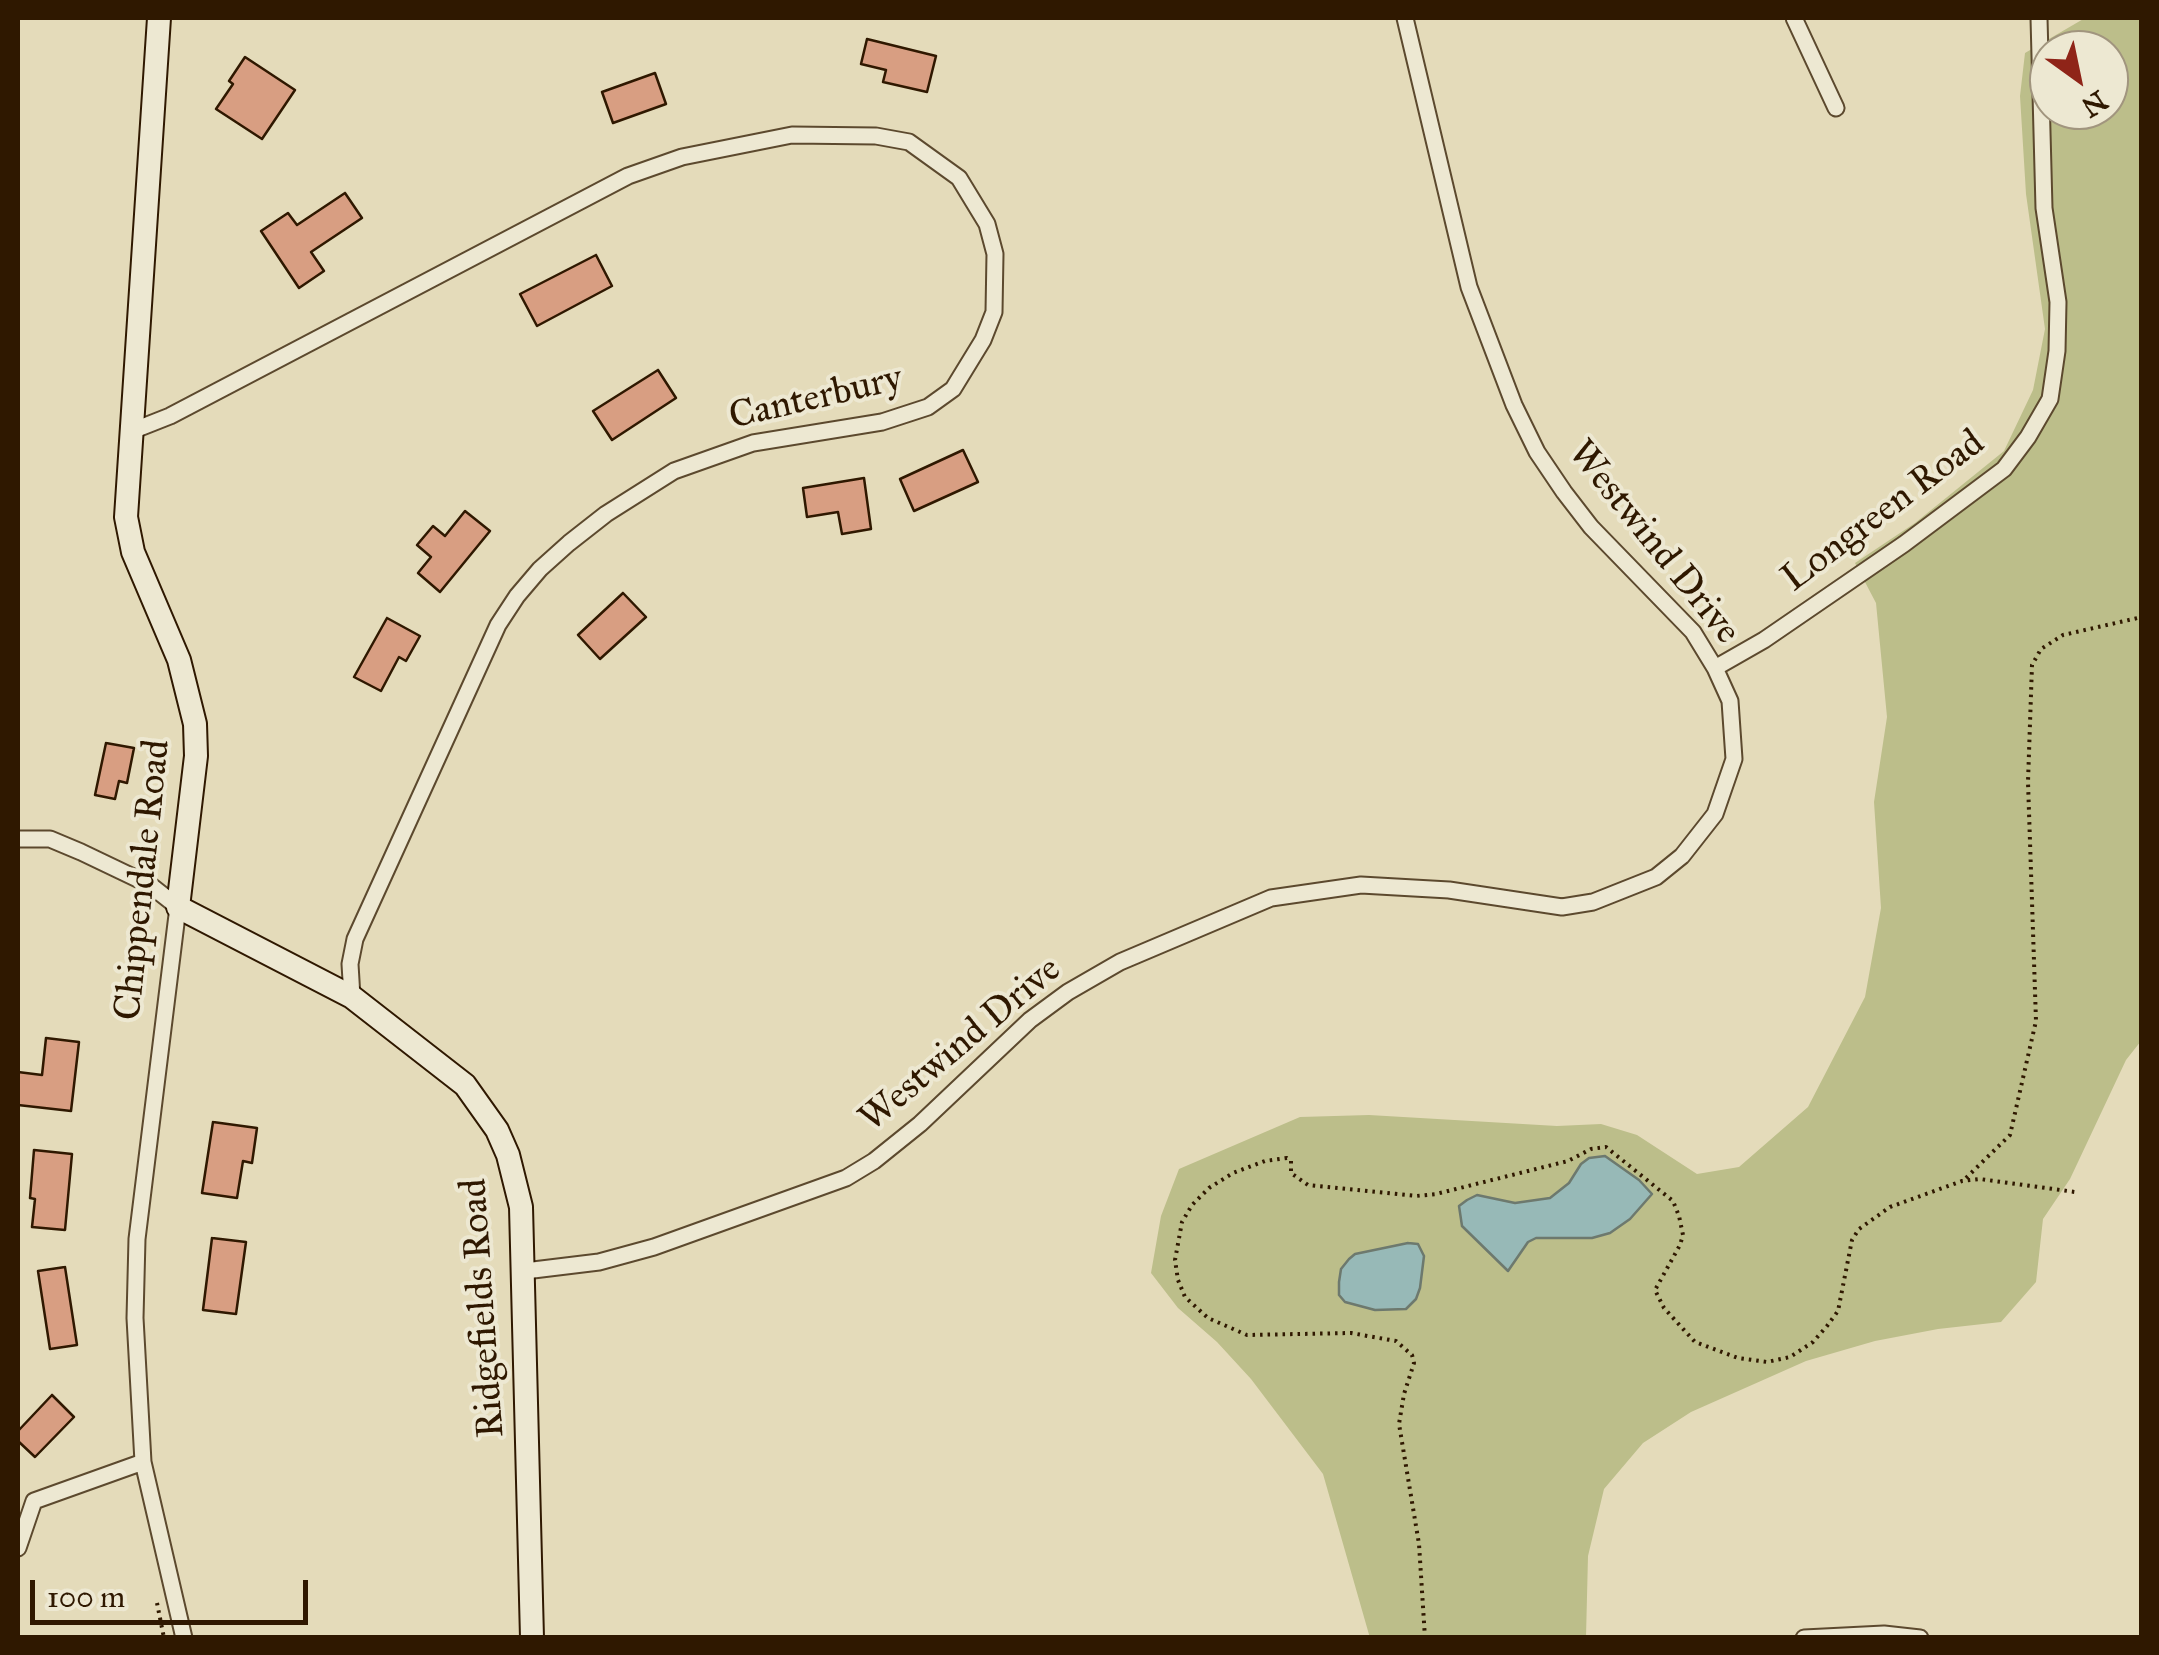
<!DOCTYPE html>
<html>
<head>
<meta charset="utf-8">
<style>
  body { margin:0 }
  #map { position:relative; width:2159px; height:1655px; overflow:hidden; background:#e4dbba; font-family:"IM FELL Great Primer",serif }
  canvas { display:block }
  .frame { position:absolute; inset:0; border:20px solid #2f1800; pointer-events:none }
  .north { position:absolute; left:2029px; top:30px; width:100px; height:100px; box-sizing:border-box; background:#ede8d2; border:2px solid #a1957e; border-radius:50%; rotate:147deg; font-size:28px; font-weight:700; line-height:40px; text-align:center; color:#2f1800 }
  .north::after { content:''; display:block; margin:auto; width:35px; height:45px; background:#8f2418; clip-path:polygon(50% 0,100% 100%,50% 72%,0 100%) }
  .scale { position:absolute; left:30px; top:1580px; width:278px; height:45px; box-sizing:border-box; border:5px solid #2f1800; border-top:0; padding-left:12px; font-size:30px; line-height:35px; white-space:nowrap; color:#2f1800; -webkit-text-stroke:8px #ede8d2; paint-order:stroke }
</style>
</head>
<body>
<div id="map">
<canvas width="2159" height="1655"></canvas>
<div class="frame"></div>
<div class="north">N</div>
<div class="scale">100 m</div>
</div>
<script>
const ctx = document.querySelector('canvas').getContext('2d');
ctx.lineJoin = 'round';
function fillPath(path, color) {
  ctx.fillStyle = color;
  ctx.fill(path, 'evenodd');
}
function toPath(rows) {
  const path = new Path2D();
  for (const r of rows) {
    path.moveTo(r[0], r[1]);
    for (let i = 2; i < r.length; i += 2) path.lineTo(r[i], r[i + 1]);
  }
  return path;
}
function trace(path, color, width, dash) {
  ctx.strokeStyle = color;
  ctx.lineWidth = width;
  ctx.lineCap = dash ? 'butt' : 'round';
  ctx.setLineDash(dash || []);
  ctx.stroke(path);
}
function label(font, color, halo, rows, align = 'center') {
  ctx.font = font + ' "IM FELL Great Primer",serif';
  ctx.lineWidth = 8;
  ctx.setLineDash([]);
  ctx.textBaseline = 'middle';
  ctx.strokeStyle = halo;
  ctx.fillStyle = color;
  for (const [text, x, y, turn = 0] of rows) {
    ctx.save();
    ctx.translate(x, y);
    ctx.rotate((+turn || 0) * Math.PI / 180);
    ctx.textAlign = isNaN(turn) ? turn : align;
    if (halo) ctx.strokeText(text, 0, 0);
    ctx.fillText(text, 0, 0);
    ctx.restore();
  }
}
fillPath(toPath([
  [2085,18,2141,18,2141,1041,2126,1060,2070,1179,2043,1219,2036,1282,2001,1322,1938,1329,1875,1341,1806,1361,1691,1412,1643,1443,1604,1489,1588,1556,1586,1637,1370,1638,1323,1474,1251,1379,1217,1342,1178,1308,1151,1273,1161,1216,1179,1169,1300,1117,1369,1115,1557,1126,1601,1124,1637,1135,1697,1174,1739,1167,1808,1107,1865,997,1881,908,1874,802,1887,717,1876,603,1855,563,1915,523,2004,451,2033,390,2045,329,2026,194,2020,96,2025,53],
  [2049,50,2109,50,2109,110,2049,110]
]), '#bcbe8a');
const water = toPath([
  [1605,1156,1639,1180,1652,1194,1630,1219,1610,1233,1592,1238,1536,1238,1528,1242,1508,1271,1462,1226,1459,1206,1467,1200,1477,1195,1515,1203,1550,1198,1569,1183,1581,1164,1589,1158,1605,1156],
  [1408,1243,1418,1244,1424,1256,1420,1288,1416,1299,1406,1309,1375,1310,1345,1302,1339,1295,1339,1282,1341,1269,1349,1259,1355,1254,1408,1243]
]);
fillPath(water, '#97b9b7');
trace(water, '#6d796e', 2.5);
const building = toPath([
  [867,39,936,56,927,92,883,82,886,70,861,64,867,39],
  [245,57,295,90,262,139,216,109,233,84,229,81,245,57],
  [655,73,666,104,613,123,602,92,655,73],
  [345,193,362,218,311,252,324,271,299,288,261,231,288,213,297,225,345,193],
  [596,255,612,286,537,326,520,294,596,255],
  [658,370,676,398,612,440,593,411,658,370],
  [963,450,978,482,914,511,900,479,963,450],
  [864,478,871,529,842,534,838,512,807,517,803,488,864,478],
  [465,511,490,531,440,592,418,573,431,557,417,545,433,526,445,536,465,511],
  [623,593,646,617,600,659,578,635,623,593],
  [387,618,420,636,406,661,399,657,381,691,354,677,387,618],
  [106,743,134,748,127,783,119,781,115,799,95,795,106,743],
  [46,1038,79,1042,71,1111,18,1105,18,1072,42,1075,46,1038],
  [213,1122,257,1128,252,1163,243,1161,237,1198,202,1193,213,1122],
  [34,1150,72,1154,65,1230,32,1227,35,1199,30,1198,34,1150],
  [212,1238,246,1242,236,1314,203,1310,212,1238],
  [65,1267,77,1345,50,1349,38,1271,65,1267],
  [52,1395,74,1417,35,1457,18,1441,18,1431,52,1395]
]);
fillPath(building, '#d89e82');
trace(building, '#2f1800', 2.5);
const street = toPath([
  [1794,18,1836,108],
  [132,431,170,416,628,176,682,157,792,135,876,136,909,142,959,178,987,224,995,254,994,312,983,340,953,389,928,407,882,422,753,443,674,471,606,514,569,543,540,569,517,596,498,625,355,939,350,964,352,997],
  [1715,668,1764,640,1904,544,2004,469,2028,437,2050,399,2057,351,2058,302,2044,208,2039,18],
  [18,839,50,839,81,852,150,885,178,907,137,1239,135,1318,143,1462,184,1638],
  [525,1271,599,1262,654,1247,846,1178,874,1161,920,1124,1030,1020,1068,992,1120,962,1271,898,1361,885,1449,890,1562,907,1593,902,1656,877,1682,856,1715,814,1734,759,1730,701,1715,668,1693,632,1591,527,1564,492,1537,452,1514,405,1469,287,1405,18],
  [18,1548,34,1501,143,1462],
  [1804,1638,1884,1634,1920,1638]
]);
const secondary = toPath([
  [159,18,126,517,133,552,179,660,195,724,196,756,178,907,352,997,465,1085,497,1130,508,1155,521,1207,532,1638]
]);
trace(street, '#5c492e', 19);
trace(secondary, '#2f1800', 26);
trace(toPath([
  [1966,1178,2010,1135,2036,1021,2028,782,2032,665,2041,649,2063,635,2142,617],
  [157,1603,164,1638],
  [1425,1638,1419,1544,1399,1424,1404,1394,1414,1363,1412,1355,1396,1341,1379,1338,1351,1333,1247,1335,1208,1318,1185,1297,1178,1280,1175,1260,1182,1222,1192,1205,1209,1188,1233,1173,1265,1161,1287,1158,1291,1161,1291,1173,1308,1185,1416,1196,1436,1194,1568,1161,1591,1149,1606,1147,1673,1201,1679,1216,1683,1235,1680,1245,1655,1290,1664,1308,1695,1342,1738,1358,1767,1362,1790,1357,1813,1342,1827,1326,1838,1311,1852,1240,1859,1229,1890,1207,1962,1181,1980,1179,2075,1192]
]), '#2f1800', 4, [2.5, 5]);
trace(street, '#ede8d2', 15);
trace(secondary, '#ede8d2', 22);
label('38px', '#2f1800', '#ede8d2', [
  ["Canterbury",816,399,-13],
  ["Longreen Road",1884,512,-37],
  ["Westwind Drive",1653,543,51],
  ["Chippendale Road",144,880,-84],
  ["Westwind Drive",961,1045,-40],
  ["Ridgefields Road",484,1308,-94]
]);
</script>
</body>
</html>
